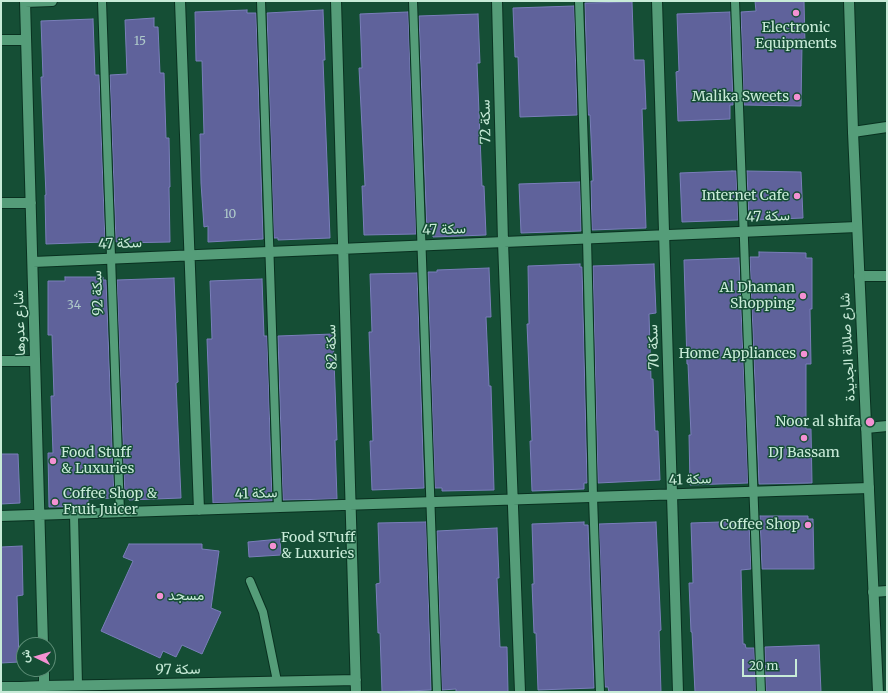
<!DOCTYPE html>
<html>
<head>
<meta charset="utf-8">
<style>
  body { margin:0 }
  #map { position:relative; width:888px; height:693px; overflow:hidden; background:#154e35; font-family:Merriweather,Vazirmatn,serif }
  canvas { display:block }
  .frame { position:absolute; inset:0; border:2px solid #c8ebd8; pointer-events:none }
  .north { position:absolute; left:16px; top:637px; width:40px; height:40px; box-sizing:border-box; background:#154e35; border:1px solid #5d8d76; border-radius:50%; rotate:275deg; font-size:11px; font-weight:700; line-height:16px; text-align:center; color:#c8ebd8 }
  .north::after { content:''; display:block; margin:auto; width:14px; height:18px; background:#f491d3; clip-path:polygon(50% 0,100% 100%,50% 72%,0 100%) }
  .scale { position:absolute; left:742px; top:659px; width:55px; height:18px; box-sizing:border-box; border:2px solid #c8ebd8; border-top:0; padding-left:5px; font-size:12px; line-height:14px; white-space:nowrap; color:#c8ebd8; -webkit-text-stroke:3px #154e35; paint-order:stroke }
</style>
</head>
<body>
<div id="map">
<canvas width="888" height="693"></canvas>
<div class="frame"></div>
<div class="north">ش</div>
<div class="scale">20 m</div>
</div>
<script>
const ctx = document.querySelector('canvas').getContext('2d');
ctx.lineJoin = 'round';
function fillPath(path, color) {
  ctx.fillStyle = color;
  ctx.fill(path, 'evenodd');
}
function toPath(rows) {
  const path = new Path2D();
  for (const r of rows) {
    path.moveTo(r[0], r[1]);
    for (let i = 2; i < r.length; i += 2) path.lineTo(r[i], r[i + 1]);
  }
  return path;
}
function trace(path, color, width, dash) {
  ctx.strokeStyle = color;
  ctx.lineWidth = width;
  ctx.lineCap = dash ? 'butt' : 'round';
  ctx.setLineDash(dash || []);
  ctx.stroke(path);
}
function label(font, color, halo, rows, align = 'center') {
  ctx.font = font + ' Merriweather,Vazirmatn,serif';
  ctx.lineWidth = 3;
  ctx.setLineDash([]);
  ctx.textBaseline = 'middle';
  ctx.strokeStyle = halo;
  ctx.fillStyle = color;
  for (const [text, x, y, turn = 0] of rows) {
    ctx.save();
    ctx.translate(x, y);
    ctx.rotate((+turn || 0) * Math.PI / 180);
    ctx.textAlign = isNaN(turn) ? turn : align;
    if (halo) ctx.strokeText(text, 0, 0);
    ctx.fillText(text, 0, 0);
    ctx.restore();
  }
}
const building = toPath([
  [755,1,804,1,805,44,802,44,801,106,744,105,741,12,756,11,755,1],
  [632,2,634,60,644,60,646,109,642,109,646,228,592,230,591,181,593,181,590,115,588,115,585,3,632,2],
  [574,6,577,115,520,117,518,57,515,57,513,8,574,6],
  [247,10,247,13,256,13,263,239,208,242,208,226,204,227,201,183,200,134,204,134,202,61,196,61,195,12,247,10],
  [323,10,325,60,323,60,330,238,278,240,278,238,274,238,267,13,323,10],
  [408,12,416,234,364,235,362,186,365,186,359,68,362,68,360,14,408,12],
  [730,12,733,105,730,105,730,119,678,121,676,72,679,71,677,14,730,12],
  [478,14,480,63,477,63,482,186,484,186,486,235,433,237,433,233,427,233,419,16,478,14],
  [154,18,154,27,158,27,160,73,164,73,166,138,169,138,170,187,169,187,170,242,118,243,118,242,116,242,110,75,127,74,125,20,154,18],
  [93,19,95,75,99,75,105,242,46,244,45,195,46,195,41,77,43,77,41,21,93,19],
  [732,171,736,171,738,220,682,222,680,173,732,171],
  [747,171,801,172,803,218,754,220,754,219,749,220,747,171],
  [580,182,581,231,521,233,519,184,580,182],
  [759,252,806,253,806,258,812,258,812,309,810,309,811,364,806,364,806,429,811,429,812,483,759,484,750,257,759,257,759,252],
  [739,258,748,483,690,485,689,435,691,435,688,364,687,364,684,260,739,258],
  [580,264,580,267,582,267,587,483,584,483,584,489,532,491,530,441,532,441,527,324,529,324,528,266,580,264],
  [654,264,656,313,649,314,651,379,653,379,655,431,658,431,660,480,598,483,593,266,654,264],
  [489,268,491,317,486,317,489,386,491,386,494,490,442,491,442,488,435,488,428,272,437,272,437,270,489,268],
  [417,273,424,488,372,490,370,441,373,441,369,332,372,332,370,274,417,273],
  [65,277,103,277,103,280,106,280,114,498,88,499,88,506,49,507,48,453,53,453,51,396,54,396,52,335,48,335,48,281,65,281,65,277],
  [174,278,178,382,176,383,181,498,129,500,129,497,125,497,117,280,174,278],
  [262,279,264,336,267,336,272,501,213,503,207,339,212,339,210,281,262,279],
  [333,334,337,440,335,440,337,499,283,500,278,336,333,334],
  [1,454,18,454,20,503,1,504,1,454],
  [760,516,808,516,808,519,813,519,814,569,762,569,760,516],
  [749,521,751,569,741,570,743,644,745,644,746,648,754,648,756,692,695,692,692,632,691,632,689,583,693,583,691,523,749,521],
  [426,522,431,690,382,692,380,633,378,633,376,584,380,583,378,523,426,522],
  [584,522,584,525,588,525,594,688,538,690,536,633,534,633,532,584,534,584,532,524,584,522],
  [656,522,661,630,659,631,661,692,609,692,608,687,605,687,599,524,656,522],
  [497,528,499,578,497,578,500,647,507,647,508,692,456,692,456,689,442,690,437,531,497,528],
  [280,539,281,555,249,557,248,542,280,539],
  [129,544,202,544,202,549,219,551,211,608,221,612,202,654,182,645,176,657,163,651,160,658,101,631,133,561,123,557,129,544],
  [22,546,23,595,17,596,19,662,1,663,1,547,22,546],
  [819,645,821,692,766,692,765,647,819,645]
]);
fillPath(building, '#5f629b');
trace(building, '#7a7eba', 1);
const lane = toPath([
  [102,1,120,513],
  [261,1,278,508],
  [413,1,437,692],
  [579,1,587,238,593,497,600,692],
  [735,1,761,692],
  [74,514,78,685],
  [250,581,263,612,277,681]
]);
const street = toPath([
  [25,1,43,645],
  [180,1,199,510],
  [336,1,356,692],
  [497,1,503,242,520,692],
  [657,1,678,692],
  [25,2,52,1],
  [1,40,26,40],
  [853,132,887,127],
  [1,203,31,203],
  [33,262,857,227],
  [859,276,887,276],
  [1,361,35,361],
  [866,428,887,426],
  [1,516,869,488],
  [873,592,887,591],
  [44,669,44,691],
  [1,687,21,687,44,686,161,684,356,680]
]);
const secondary = toPath([
  [849,1,853,132,878,692]
]);
trace(lane, '#093120', 10);
trace(street, '#093120', 12);
trace(secondary, '#093120', 12);
trace(lane, '#559d79', 8);
trace(street, '#559d79', 10);
trace(secondary, '#559d79', 10);
for (const [x, y, r, color] of [
  [796,13,4,"#f491d3"],
  [797,97,4,"#f491d3"],
  [797,196,4,"#f491d3"],
  [803,296,4,"#f491d3"],
  [804,354,4,"#f491d3"],
  [870,422,5,"#f491d3"],
  [804,438,4,"#f491d3"],
  [53,461,4,"#f491d3"],
  [55,502,4,"#f491d3"],
  [808,525,4,"#f491d3"],
  [273,546,4,"#f491d3"],
  [160,596,4,"#f491d3"]
]) {
  const dot = new Path2D();
  dot.arc(x, y, r, 0, 2 * Math.PI);
  ctx.fillStyle = color;
  ctx.fill(dot);
  trace(dot, '#154e35', 1.5);
}
label('12px', '#aec9c9', null, [
  ["15",140,42],
  ["10",230,215],
  ["34",74,306]
]);
label('14px', '#c8ebd8', '#154e35', [
  ["Electronic",796,28,"center"],
  ["Equipments",796,44,"center"],
  ["Malika Sweets",789,97],
  ["Internet Cafe",789,196],
  ["Al Dhaman",795,288],
  ["Shopping",795,304],
  ["Home Appliances",796,354],
  ["Noor al shifa",861,422],
  ["Food Stuff",61,453,"left"],
  ["& Luxuries",61,469,"left"],
  ["DJ Bassam",804,453,"center"],
  ["Coffee Shop &",63,494,"left"],
  ["Fruit Juicer",63,510,"left"],
  ["Coffee Shop",800,525],
  ["Food STuff",281,538,"left"],
  ["& Luxuries",281,554,"left"],
  ["مسجد",168,596,"left"]
], 'right');
label('14px', '#c8ebd8', '#154e35', [
  ["سكة 72",486,122,-91],
  ["سكة 47",768,217,-2],
  ["سكة 47",444,230,-2],
  ["سكة 47",120,244,-2],
  ["سكة 92",98,293,-92],
  ["شارع عدوها",20,323,-92],
  ["سكة 82",332,347,-92],
  ["سكة 70",654,347,-92],
  ["شارع صلالة الجديدة",848,347,-93],
  ["سكة 41",690,480,-2],
  ["سكة 41",256,494,-2],
  ["سكة 97",178,670,-1]
]);
</script>
</body>
</html>
